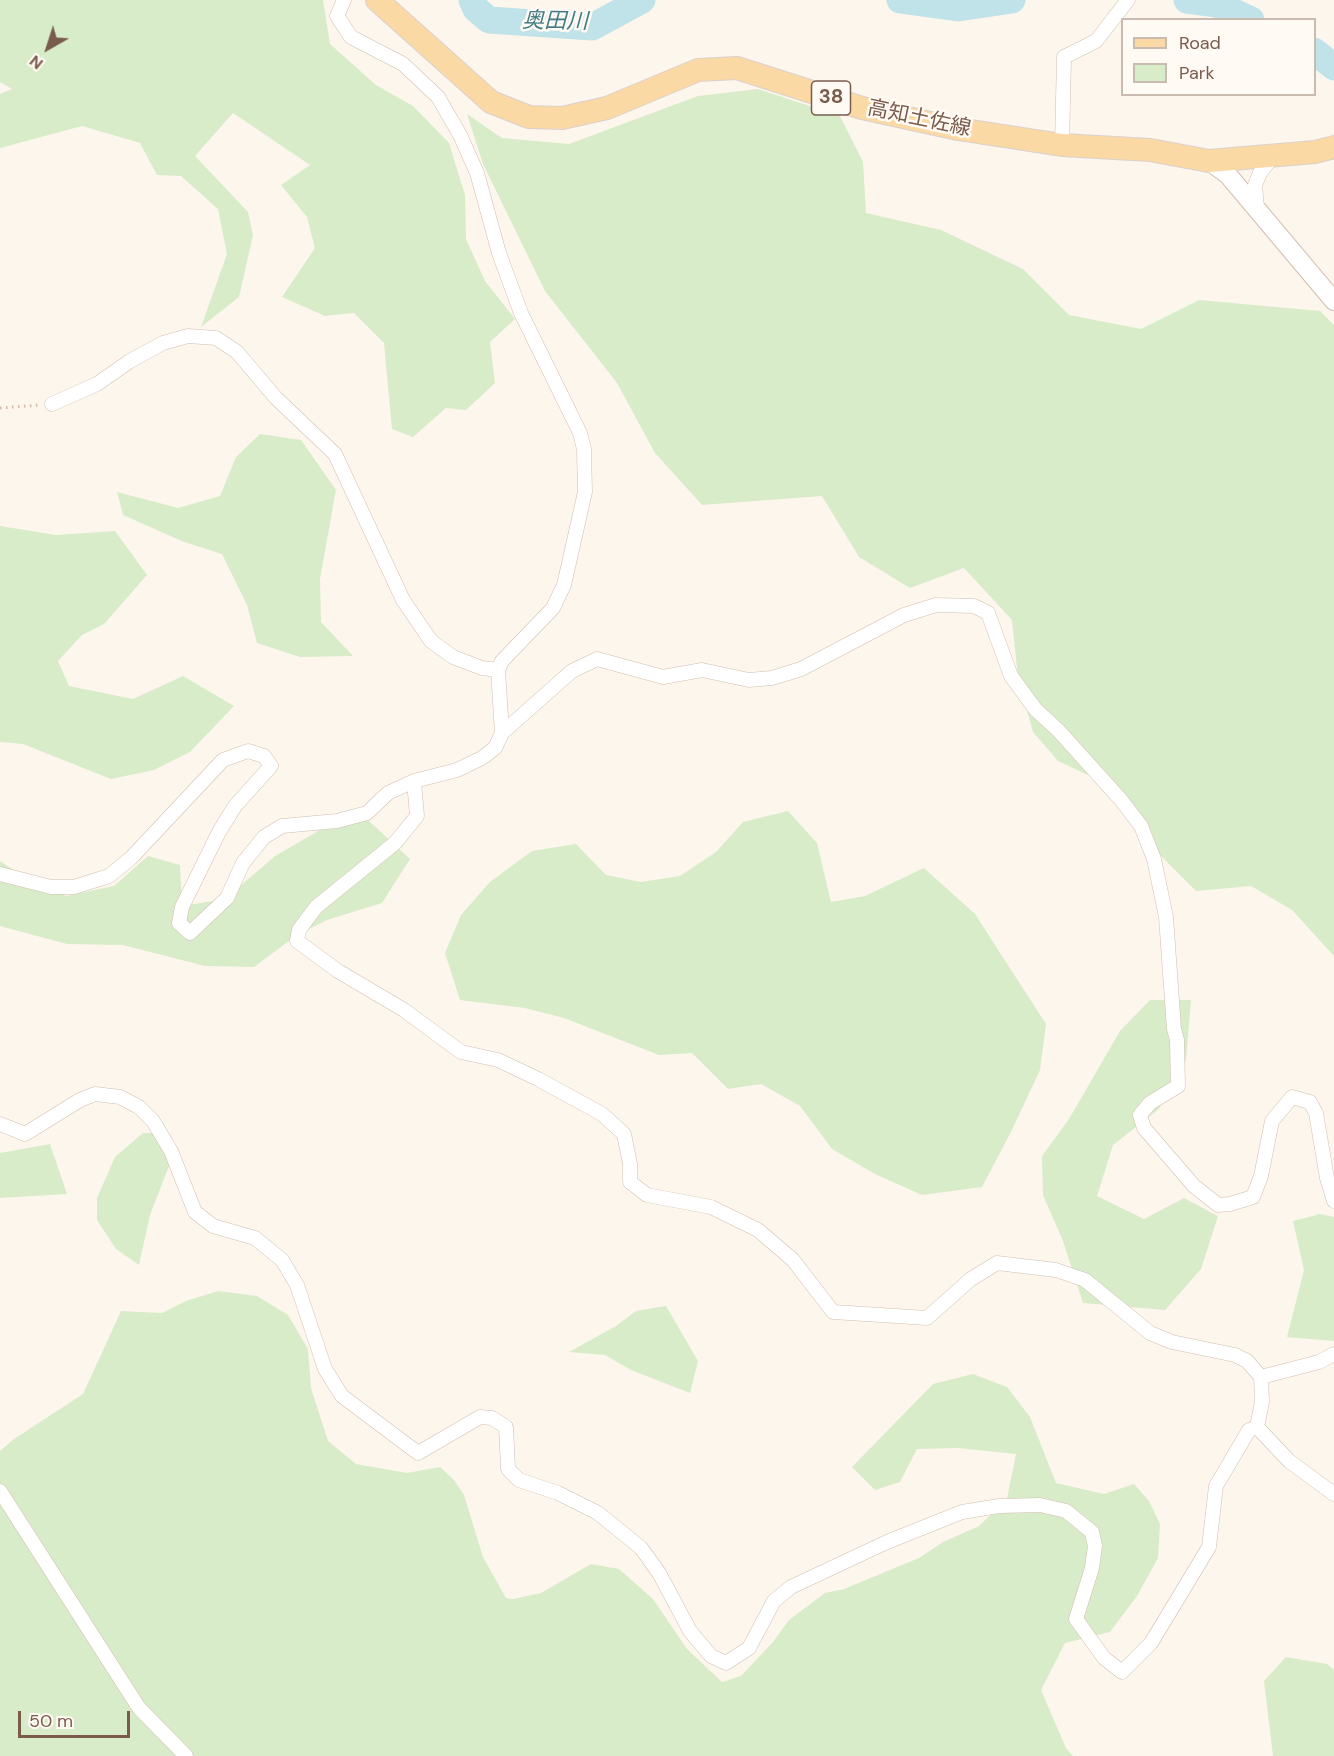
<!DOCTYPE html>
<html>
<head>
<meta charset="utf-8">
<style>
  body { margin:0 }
  #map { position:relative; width:1334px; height:1756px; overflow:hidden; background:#fdf6ec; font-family:"DM Sans",sans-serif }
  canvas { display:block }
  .legend { position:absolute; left:1121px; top:18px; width:195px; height:78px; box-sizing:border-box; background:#fffaf3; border:2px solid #cabbb1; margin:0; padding:8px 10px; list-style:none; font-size:18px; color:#7a5c4d }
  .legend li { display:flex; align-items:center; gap:12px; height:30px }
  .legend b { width:30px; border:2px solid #cabbb1 }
  .north { position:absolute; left:18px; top:18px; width:60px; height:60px; -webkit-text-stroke:4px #fffaf3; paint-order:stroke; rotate:219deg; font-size:16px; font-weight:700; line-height:24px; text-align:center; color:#7a5c4d }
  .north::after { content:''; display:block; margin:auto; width:21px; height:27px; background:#7a5c4d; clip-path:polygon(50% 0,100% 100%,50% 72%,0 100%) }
  .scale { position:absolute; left:18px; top:1711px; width:112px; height:27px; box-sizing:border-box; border:3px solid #7a5c4d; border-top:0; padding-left:8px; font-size:18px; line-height:21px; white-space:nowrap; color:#7a5c4d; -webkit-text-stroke:4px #fffaf3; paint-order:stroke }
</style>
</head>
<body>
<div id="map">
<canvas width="1334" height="1756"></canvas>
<ul class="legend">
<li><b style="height:8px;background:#fbd9a5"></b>Road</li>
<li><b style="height:16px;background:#d8ecc9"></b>Park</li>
</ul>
<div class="north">N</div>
<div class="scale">50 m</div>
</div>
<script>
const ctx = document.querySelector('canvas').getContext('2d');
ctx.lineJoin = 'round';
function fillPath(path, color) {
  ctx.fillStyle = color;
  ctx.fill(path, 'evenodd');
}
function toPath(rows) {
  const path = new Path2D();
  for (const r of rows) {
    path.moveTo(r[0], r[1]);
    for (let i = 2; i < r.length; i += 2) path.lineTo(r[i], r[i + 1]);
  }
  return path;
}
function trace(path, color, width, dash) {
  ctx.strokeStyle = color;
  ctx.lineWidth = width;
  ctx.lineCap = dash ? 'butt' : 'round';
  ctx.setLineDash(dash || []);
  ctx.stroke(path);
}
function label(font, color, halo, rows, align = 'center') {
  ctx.font = font + ' "DM Sans","Noto Sans JP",sans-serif';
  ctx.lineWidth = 5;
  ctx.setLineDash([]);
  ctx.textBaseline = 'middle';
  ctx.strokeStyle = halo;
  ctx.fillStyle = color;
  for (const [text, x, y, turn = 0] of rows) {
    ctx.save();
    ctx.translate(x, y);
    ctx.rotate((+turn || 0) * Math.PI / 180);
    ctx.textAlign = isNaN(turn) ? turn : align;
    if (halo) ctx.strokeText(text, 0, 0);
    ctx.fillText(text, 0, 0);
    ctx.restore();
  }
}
fillPath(toPath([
  [0,0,323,0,330,44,376,85,413,106,449,143,465,195,466,239,485,281,515,319,490,342,495,383,466,410,446,408,413,437,392,429,384,343,354,313,325,316,282,297,315,248,307,217,281,185,310,165,233,113,195,156,248,212,253,235,239,297,201,327,227,254,218,209,181,176,157,175,140,143,82,126,0,148,0,94,12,89,0,82],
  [758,89,840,116,863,162,866,213,941,230,1023,269,1069,315,1141,329,1199,300,1320,311,1334,325,1334,956,1292,910,1251,886,1196,891,1160,855,1132,810,1105,783,1058,761,1033,732,1018,678,1012,620,964,568,910,588,859,557,822,496,702,505,655,453,617,383,545,291,483,164,467,114,502,138,569,144,698,96],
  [260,434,301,440,336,490,320,579,321,622,353,656,300,657,257,643,247,605,222,554,184,542,123,515,117,492,178,508,220,496,236,457],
  [0,526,56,535,115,531,147,575,104,624,82,635,58,661,69,686,133,699,183,676,234,706,190,752,154,770,111,779,23,744,0,742],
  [788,811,817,843,831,902,865,896,924,868,975,914,1046,1024,1040,1070,1011,1132,982,1187,922,1195,875,1174,832,1149,800,1106,761,1084,728,1089,692,1053,659,1055,564,1018,525,1008,460,1000,445,953,461,915,490,882,532,851,576,844,606,875,641,882,680,876,716,852,743,822],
  [368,820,410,859,382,903,327,920,297,935,254,967,205,966,123,945,67,944,0,926,0,861,15,871,66,896,114,886,148,856,180,865,182,906,225,899,275,856,320,830],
  [1150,1000,1191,1000,1186,1061,1159,1109,1113,1145,1097,1196,1144,1219,1184,1198,1218,1216,1201,1269,1165,1310,1083,1303,1063,1241,1043,1195,1042,1156,1069,1119,1120,1031],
  [143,1133,164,1133,169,1166,150,1215,139,1265,116,1249,97,1220,97,1198,115,1157],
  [50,1144,67,1194,0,1198,0,1153],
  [1320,1214,1334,1217,1334,1341,1287,1337,1304,1270,1293,1221],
  [218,1291,257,1296,288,1315,308,1349,311,1388,328,1441,356,1464,407,1473,440,1467,454,1480,464,1495,483,1557,506,1598,513,1599,541,1593,591,1564,619,1569,653,1599,687,1649,722,1682,741,1676,773,1642,789,1620,825,1593,844,1589,919,1558,943,1542,979,1526,1007,1499,1016,1454,958,1448,917,1449,900,1482,875,1490,852,1467,933,1384,973,1374,1007,1387,1030,1417,1056,1483,1104,1494,1134,1484,1149,1501,1160,1524,1158,1558,1137,1596,1110,1632,1065,1643,1041,1690,1066,1748,1073,1756,0,1756,0,1451,14,1439,83,1394,121,1311,162,1313,186,1301],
  [666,1306,698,1361,690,1393,631,1370,605,1355,569,1352,616,1326,636,1311],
  [1286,1657,1327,1664,1334,1670,1334,1756,1273,1756,1264,1681]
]), '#d8ecc9');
trace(toPath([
  [472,0,476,9,489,20,592,27,642,0],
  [900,0,958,8,1012,0],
  [1187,0,1217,4,1251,20],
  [1314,51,1334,67]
]), '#bfe3e8', 27);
const minor = toPath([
  [344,0,337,16,351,37,403,64,438,97,460,135,477,173,499,253,521,313,580,433,584,449,585,492,564,585,553,608,502,661,498,670,502,733],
  [1062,145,1064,57,1096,41,1128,0],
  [1257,209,1255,185,1260,173,1274,155],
  [52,404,97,384,130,361,163,343,188,336,216,338,237,352,276,398,335,454,403,600,431,641,453,657,482,668,498,670],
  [414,781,417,816,395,843,316,907,299,930,297,941,338,971,404,1010,461,1052,498,1060,538,1079,602,1114,624,1134,630,1164,630,1182,647,1195,711,1207,758,1230,793,1260,833,1312,927,1318,971,1279,997,1263,1056,1270,1085,1280,1150,1333,1172,1342,1235,1355,1247,1361,1261,1377,1262,1402,1257,1427],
  [0,874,51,887,74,887,109,876,131,858,223,760,248,751,264,756,271,766,235,806,219,832,182,907,179,923,190,933,227,898,243,863,264,837,282,826,337,821,367,813,388,793,414,781,457,770,482,758,495,748,502,733,572,671,597,659,663,677,702,670,749,680,772,678,801,669,904,615,936,605,974,606,988,613,1011,676,1036,710,1058,730,1121,800,1141,826,1154,859,1166,917,1174,1029,1177,1040,1178,1086,1150,1103,1140,1115,1144,1128,1194,1186,1218,1205,1230,1204,1253,1197,1261,1176,1272,1121,1292,1097,1310,1102,1316,1113,1327,1178,1334,1201],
  [0,1124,25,1134,80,1100,95,1094,120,1097,139,1107,153,1121,171,1151,195,1212,213,1226,255,1238,282,1260,297,1285,325,1369,342,1396,418,1453,480,1417,492,1418,506,1427,508,1469,519,1480,558,1493,598,1513,641,1548,659,1573,690,1631,711,1656,726,1663,749,1648,774,1601,791,1587,887,1542,962,1512,999,1506,1040,1505,1066,1511,1092,1532,1095,1546,1092,1568,1076,1619,1104,1658,1122,1672,1151,1643,1209,1547,1216,1486,1249,1430,1257,1427],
  [1261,1377,1319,1362,1334,1354],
  [1257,1427,1289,1461,1334,1494],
  [0,1491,139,1708,186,1756]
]);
const tertiary = toPath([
  [1209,161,1228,175,1334,301]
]);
const primary = toPath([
  [377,0,491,102,529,117,562,118,607,108,698,70,737,68,862,108,958,129,1062,145,1150,150,1209,161,1315,152,1334,147]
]);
trace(minor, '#d1beb0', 15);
trace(tertiary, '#d1beb0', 20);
trace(primary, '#dad1cd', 24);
trace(toPath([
  [0,408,40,405]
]), '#d9b8a5', 3, [1.5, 4.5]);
trace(minor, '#fff', 14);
trace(tertiary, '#fff', 18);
trace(primary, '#fbd9a5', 22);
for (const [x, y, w] of [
  [831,98,39]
]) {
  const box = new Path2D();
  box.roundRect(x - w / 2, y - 17, w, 34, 4.5);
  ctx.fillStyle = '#fffaf3';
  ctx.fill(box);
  trace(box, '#7a5c4d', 1.5);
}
label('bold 20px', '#7a5c4d', null, [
  ["38",831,98]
]);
label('21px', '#7a5c4d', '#fffaf3', [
  ["高知土佐線",919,119,12]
]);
label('italic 22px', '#437c86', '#fffaf3', [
  ["奥田川",555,22,1]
]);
</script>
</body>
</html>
